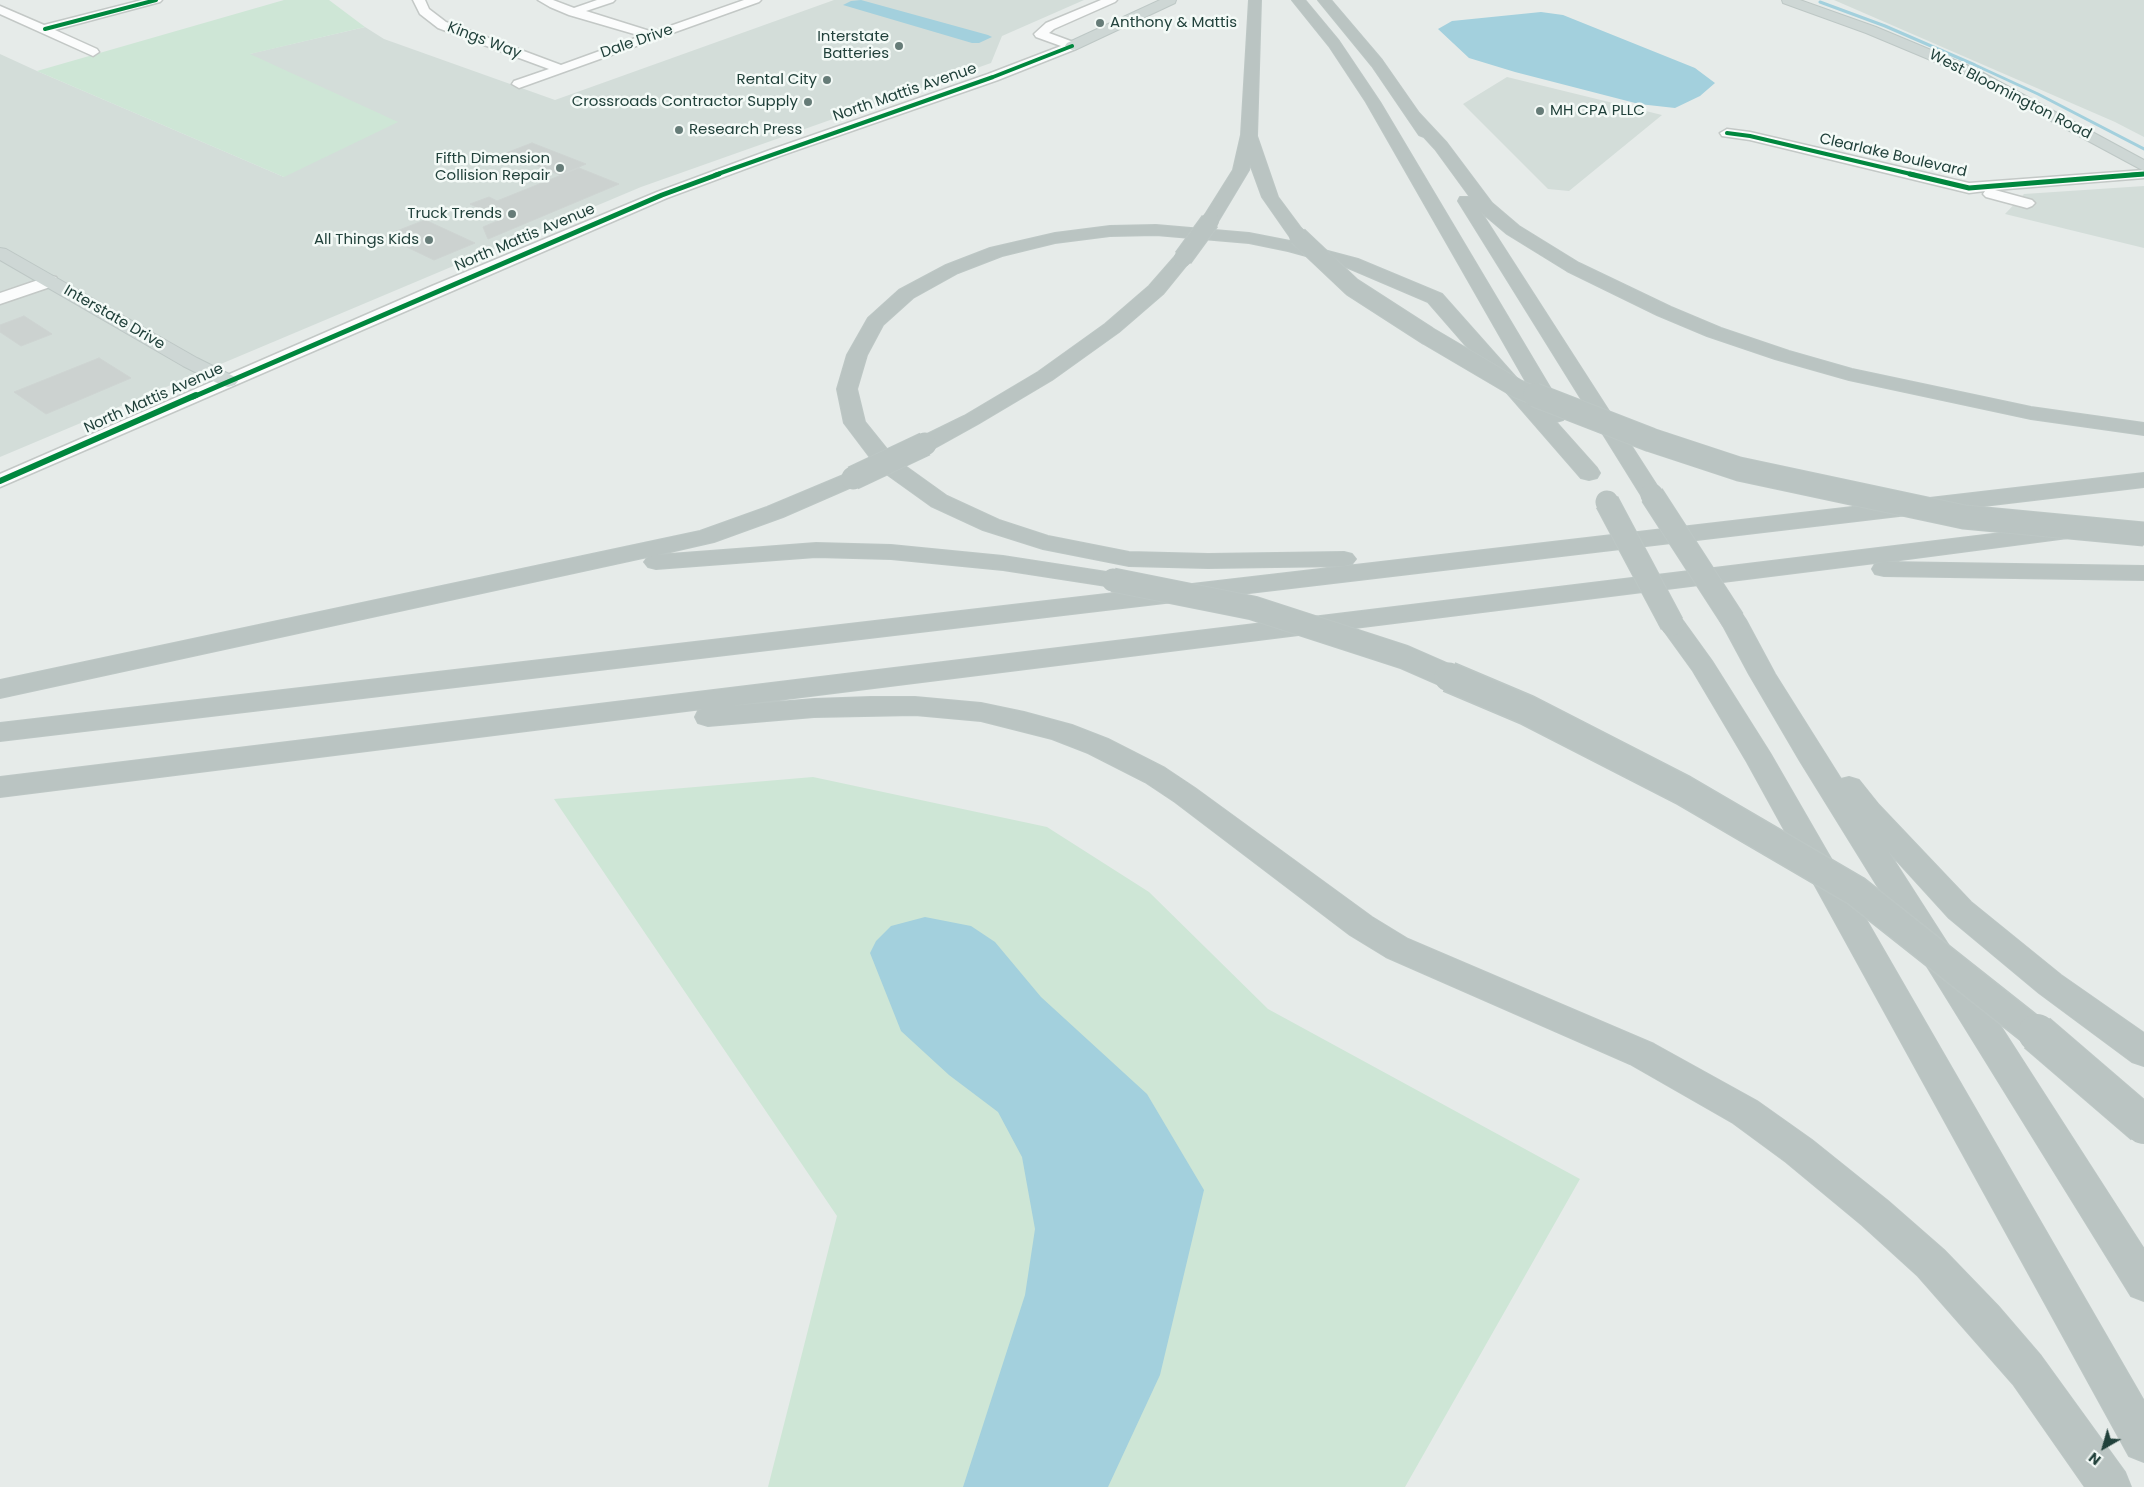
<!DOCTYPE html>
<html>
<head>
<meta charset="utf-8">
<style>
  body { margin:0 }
  #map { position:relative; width:2144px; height:1487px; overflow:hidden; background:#e6ebe9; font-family:Poppins,sans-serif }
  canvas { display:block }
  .north { position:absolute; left:2079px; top:1422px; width:50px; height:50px; -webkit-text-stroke:4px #f4faf7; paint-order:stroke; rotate:218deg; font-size:14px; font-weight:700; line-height:20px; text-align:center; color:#21413b }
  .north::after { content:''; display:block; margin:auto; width:18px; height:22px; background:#21413b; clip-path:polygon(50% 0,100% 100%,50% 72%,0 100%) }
</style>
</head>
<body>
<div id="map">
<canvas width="2144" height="1487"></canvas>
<div class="north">N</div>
</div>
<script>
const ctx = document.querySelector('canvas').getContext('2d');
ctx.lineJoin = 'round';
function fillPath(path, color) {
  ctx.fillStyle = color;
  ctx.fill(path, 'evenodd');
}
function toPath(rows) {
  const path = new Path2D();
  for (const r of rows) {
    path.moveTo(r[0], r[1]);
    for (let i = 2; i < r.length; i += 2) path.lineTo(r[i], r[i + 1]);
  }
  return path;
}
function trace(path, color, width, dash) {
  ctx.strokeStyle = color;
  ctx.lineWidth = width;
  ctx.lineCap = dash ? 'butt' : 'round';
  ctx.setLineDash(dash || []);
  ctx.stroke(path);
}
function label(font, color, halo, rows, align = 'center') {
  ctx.font = font + ' Poppins,sans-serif';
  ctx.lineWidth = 5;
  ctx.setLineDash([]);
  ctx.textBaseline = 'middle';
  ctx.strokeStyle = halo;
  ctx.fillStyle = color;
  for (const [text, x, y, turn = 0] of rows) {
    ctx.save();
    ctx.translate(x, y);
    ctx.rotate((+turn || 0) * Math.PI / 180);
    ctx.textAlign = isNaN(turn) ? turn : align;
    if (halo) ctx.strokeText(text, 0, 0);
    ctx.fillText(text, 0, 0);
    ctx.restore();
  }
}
fillPath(toPath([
  [834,0,1084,0,1002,36,991,63,641,187,0,457,0,54,37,71,284,177,249,54,365,27,384,39,555,100],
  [1834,0,2144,0,2144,137,2115,122],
  [1507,77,1662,115,1569,191,1548,189,1463,104],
  [2144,186,2144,248,2005,214,2024,194]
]), '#d3ddd9');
fillPath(toPath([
  [284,0,329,0,365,27,250,54,398,122,284,177,37,71],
  [813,777,1047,827,1149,892,1268,1009,1580,1179,1405,1487,768,1487,837,1216,554,799]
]), '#cee6d6');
fillPath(toPath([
  [861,0,988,35,992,37,979,43,972,43,843,5,851,1],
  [1541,12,1563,15,1695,68,1715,83,1700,96,1675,108,1639,104,1515,72,1469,58,1438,29,1452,21],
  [925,917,971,926,995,942,1041,997,1147,1094,1204,1190,1160,1375,1108,1487,963,1487,1025,1295,1035,1229,1022,1157,998,1112,949,1075,901,1031,870,953,876,941,891,926]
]), '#a3d0dd');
trace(toPath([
  [1820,2,1885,26,1975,65,2038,94,2144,149]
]), '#a3d0dd', 3);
const building = toPath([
  [532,143,586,164,560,175,506,153,532,143],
  [579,168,619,184,488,239,483,227,502,219,470,204,489,197,497,201,579,168],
  [425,220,475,243,434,260,384,236,425,220],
  [24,316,52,334,21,346,0,332,0,325,24,316],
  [99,358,131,378,46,414,14,392,99,358]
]);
fillPath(building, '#ccd2d0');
trace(building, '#ced4d2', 1);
const minor = toPath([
  [142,0,162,0,160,2,55,30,97,49,99,52,93,56,0,14,0,6,44,25,142,0],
  [413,0,425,0,429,9,446,22,561,65,641,36,569,15,550,7,538,0,553,0,574,8,597,0,615,0,613,2,586,11,653,32,744,0,761,0,759,2,519,88,512,84,514,81,549,69,438,28,420,14,413,0],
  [1101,0,1117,0,1115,2,1054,29,1049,33,1076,43,1078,46,1076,49,998,80,780,156,667,198,0,487,0,474,432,286,657,192,770,150,988,74,1061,46,1036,37,1034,34,1046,23,1101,0],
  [1727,129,1750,132,1969,183,2144,170,2144,178,1995,190,2032,200,2035,203,2032,206,2027,208,1986,197,1983,194,1985,191,1969,193,1750,140,1722,136,1720,133,1727,129],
  [50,276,56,277,58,281,56,285,0,304,0,293,50,276]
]);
const major = toPath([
  [1160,0,1176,0,1175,3,1077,49,1072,50,1065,46,1067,43,1160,0],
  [1782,0,1800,0,1876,27,1974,68,2144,160,2144,171,1964,74,1866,33,1783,3,1782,0],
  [0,248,6,249,197,358,235,377,238,381,235,385,228,387,221,385,183,366,0,260,0,248]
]);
const highway = toPath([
  [1249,0,1261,0,1257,136,1278,197,1307,236,1304,240,1298,241,1292,240,1262,197,1250,164,1249,170,1216,225,1210,226,1204,225,1201,221,1233,170,1241,135,1249,0],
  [1292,0,1305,0,1339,41,1380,102,1567,416,1563,420,1556,422,1597,468,1600,473,1597,478,1589,480,1581,478,1428,302,1346,267,1288,251,1249,243,1156,235,1110,236,1055,243,1002,256,958,273,913,298,883,325,867,355,857,389,865,422,894,458,947,496,999,520,1048,536,1129,552,1208,554,1344,552,1352,554,1356,559,1352,564,1344,566,1208,568,1129,566,1043,549,983,530,931,506,878,468,844,423,837,389,847,355,868,318,899,290,946,265,990,248,1055,233,1110,226,1156,225,1249,233,1290,241,1358,259,1442,294,1537,401,1366,102,1329,46,1292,0],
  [1318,0,1331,0,1382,60,1419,113,1447,143,1492,203,1519,226,1579,263,1671,307,1721,328,1789,351,1852,369,2031,407,2144,423,2144,435,2031,419,1849,380,1775,359,1707,336,1657,315,1567,271,1507,234,1481,212,1663,495,1660,500,1652,502,1644,500,1458,201,1460,197,1470,197,1435,149,1424,137,1419,135,1372,66,1318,0],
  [1183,253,1189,254,1192,258,1189,262,1163,294,1119,332,1052,380,978,424,933,449,925,450,917,449,914,444,917,439,964,416,1038,372,1105,324,1149,286,1177,254,1183,253],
  [853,471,861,473,864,478,861,483,783,517,714,542,657,555,816,543,891,545,1003,556,1113,573,1122,575,1125,580,1122,585,1113,587,1003,570,891,559,816,557,656,569,648,567,644,562,648,557,652,556,0,698,0,680,700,531,767,507,853,471],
  [2144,473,2144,487,0,741,0,723,2144,473],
  [2075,524,2083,526,2087,531,2083,536,1885,562,2144,566,2144,580,1884,576,1875,574,1872,569,1875,564,1883,562,730,706,814,699,871,697,915,697,981,703,1024,712,1072,725,1108,739,1165,768,1195,788,1372,917,1408,939,1654,1044,1757,1101,1812,1140,1888,1201,1944,1250,1998,1306,2041,1356,2125,1472,2131,1487,2085,1487,2013,1384,1918,1276,1862,1225,1786,1162,1733,1123,1630,1064,1386,957,1350,935,1175,802,1145,782,1088,753,1052,739,981,721,915,715,814,717,708,726,698,723,695,717,698,711,702,709,0,797,0,777,2075,524],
  [1733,612,1742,614,1746,620,1775,674,1841,779,1849,777,1859,780,1879,805,1971,902,2061,975,2144,1033,2144,1066,2132,1062,2039,993,1949,918,1888,851,2144,1249,2144,1301,2131,1296,1800,761,1749,674,1720,620,1724,614,1733,612],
  [1672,616,1681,618,1712,661,1770,753,2144,1401,2144,1462,2129,1456,1747,762,1693,671,1659,624,1663,618,1672,616]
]);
trace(minor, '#c3c8c6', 3);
trace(major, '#bdc7c5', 2);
trace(highway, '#bdc7c5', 2);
fillPath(minor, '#fbfcfc');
fillPath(major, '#ced7d5');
fillPath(highway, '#bac4c2');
const highwayBridgeFar3 = toPath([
  [1298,236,1352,287,1428,336,1518,389,1538,397],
  [1183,258,1210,221]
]);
const highwayBridgeFar2 = toPath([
  [1535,395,1651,440,1739,469,1964,517,2144,534],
  [853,478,925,444],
  [1652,495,1733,620],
  [1607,502,1672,624],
  [1113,580,1253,608,1404,657,1452,678]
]);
const highwayBridgeFar1 = toPath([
  [1449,677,1527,710,1683,790,1856,891,2038,1035]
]);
const highwayBridge = toPath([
  [2037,1033,2144,1125]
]);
trace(highwayBridgeFar3, '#bdc7c5', 20, []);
trace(highwayBridgeFar2, '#bdc7c5', 25, []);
trace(highwayBridgeFar1, '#bdc7c5', 32, []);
trace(highwayBridge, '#bdc7c5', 40, []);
trace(highwayBridgeFar3, '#bac4c2', 18);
trace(highwayBridgeFar2, '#bac4c2', 23);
trace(highwayBridgeFar1, '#bac4c2', 29);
trace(highwayBridge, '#bac4c2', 38);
trace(toPath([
  [45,29,156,0],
  [1727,133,1750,136,1915,175],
  [715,175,993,77,1072,46],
  [2129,175,2144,174]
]), '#00873e', 4);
trace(toPath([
  [1910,174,1969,188,2144,174],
  [193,397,662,195,719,174]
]), '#00873e', 5);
trace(toPath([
  [0,481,196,395]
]), '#00873e', 6);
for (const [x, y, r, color] of [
  [1100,23,5,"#667c78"],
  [899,46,5,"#667c78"],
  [827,80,5,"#667c78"],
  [808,102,5,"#667c78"],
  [1540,111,5,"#667c78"],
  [679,130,5,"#667c78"],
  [560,168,5,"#667c78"],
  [512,214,5,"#667c78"],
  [429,240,5,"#667c78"]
]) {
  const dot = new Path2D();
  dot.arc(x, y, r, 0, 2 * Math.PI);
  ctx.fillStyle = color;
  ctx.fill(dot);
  trace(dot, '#f4faf7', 2);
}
label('15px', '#21413b', '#f4faf7', [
  ["Anthony & Mattis",1110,23,"left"],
  ["Interstate",889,37],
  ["Batteries",889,54],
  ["Rental City",817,80],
  ["Crossroads Contractor Supply",798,102],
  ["MH CPA PLLC",1550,111,"left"],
  ["Research Press",689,130,"left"],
  ["Fifth Dimension",550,159],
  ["Collision Repair",550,176],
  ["Truck Trends",502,214],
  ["All Things Kids",419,240]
], 'right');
label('15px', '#21413b', '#f4faf7', [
  ["Kings Way",484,41,21],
  ["Dale Drive",637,42,-19],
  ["North Mattis Avenue",905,93,-19],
  ["West Bloomington Road",2010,95,27],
  ["Clearlake Boulevard",1893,156,13],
  ["North Mattis Avenue",525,238,-23],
  ["Interstate Drive",114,318,30],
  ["North Mattis Avenue",154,399,-24]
]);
</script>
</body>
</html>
